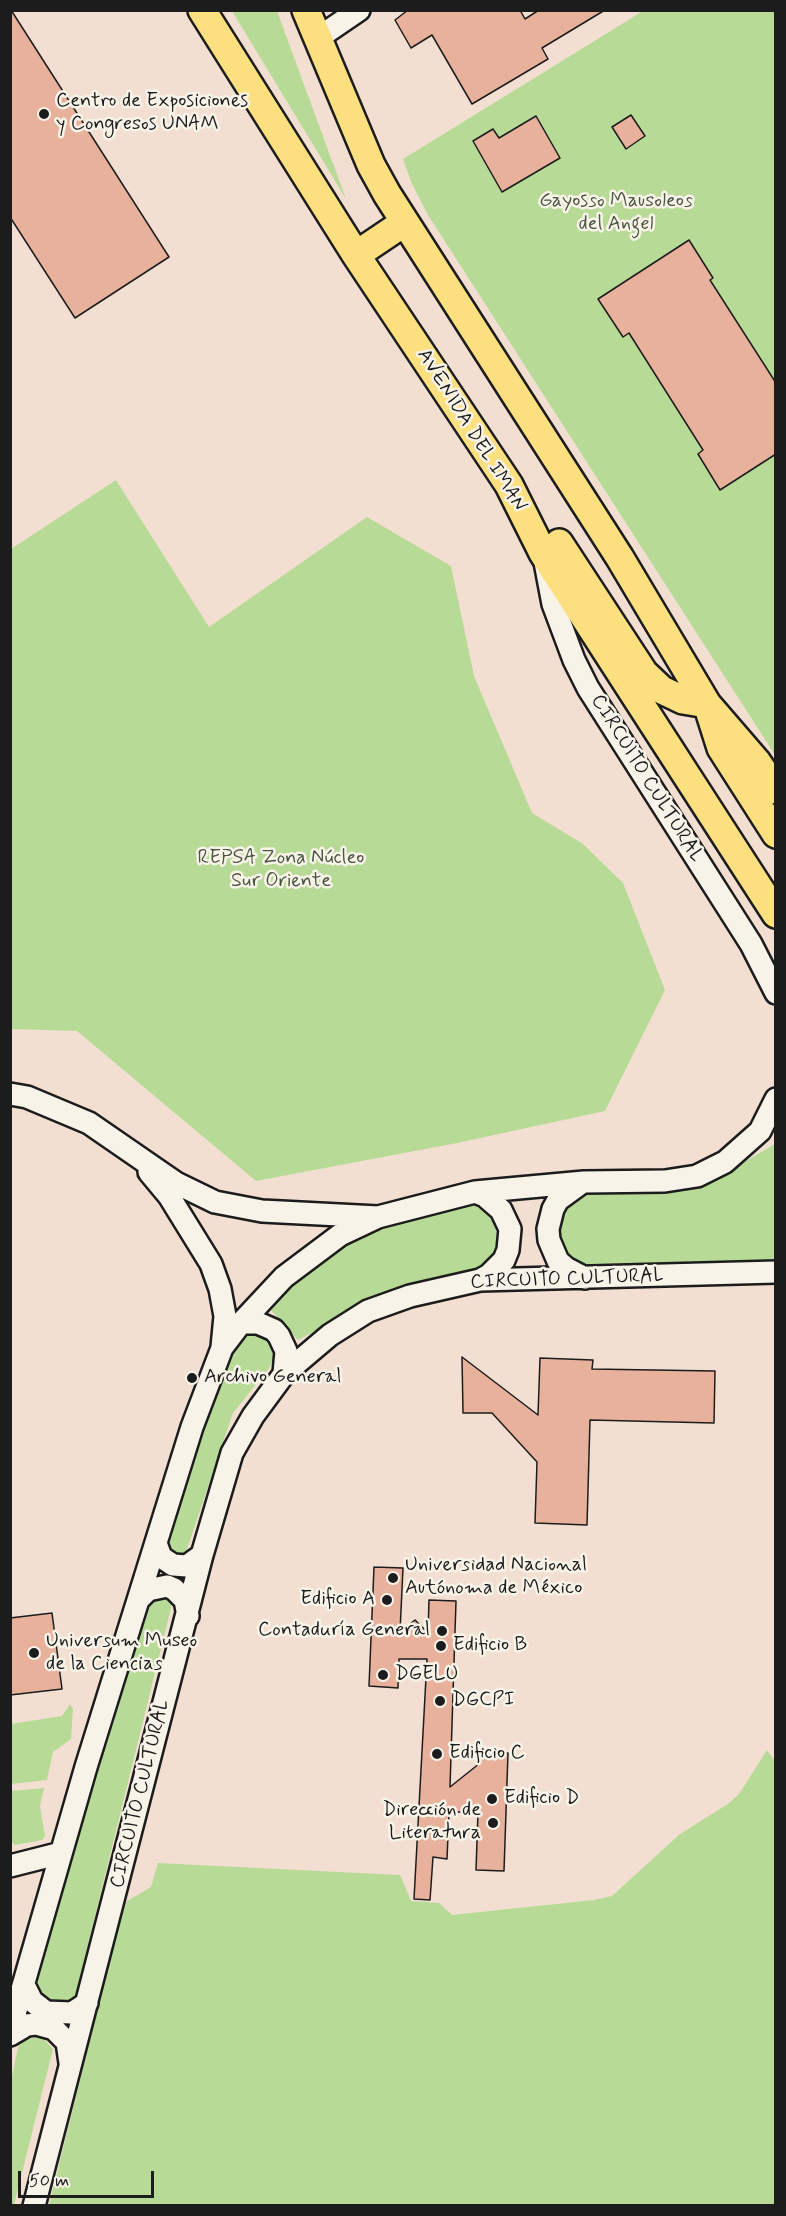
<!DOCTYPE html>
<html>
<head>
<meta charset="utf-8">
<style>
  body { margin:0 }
  #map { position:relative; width:786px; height:2216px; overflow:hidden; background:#f2dfd1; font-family:Mynerve,sans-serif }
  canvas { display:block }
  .frame { position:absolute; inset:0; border:12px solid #1c1c1c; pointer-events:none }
  .scale { position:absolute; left:18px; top:2171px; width:136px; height:27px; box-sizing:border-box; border:3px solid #1c1c1c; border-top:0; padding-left:8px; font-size:18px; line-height:21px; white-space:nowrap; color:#1c1c1c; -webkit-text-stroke:4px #f7f3e8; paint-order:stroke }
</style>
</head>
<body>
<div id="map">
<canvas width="786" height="2216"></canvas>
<div class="frame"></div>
<div class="scale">50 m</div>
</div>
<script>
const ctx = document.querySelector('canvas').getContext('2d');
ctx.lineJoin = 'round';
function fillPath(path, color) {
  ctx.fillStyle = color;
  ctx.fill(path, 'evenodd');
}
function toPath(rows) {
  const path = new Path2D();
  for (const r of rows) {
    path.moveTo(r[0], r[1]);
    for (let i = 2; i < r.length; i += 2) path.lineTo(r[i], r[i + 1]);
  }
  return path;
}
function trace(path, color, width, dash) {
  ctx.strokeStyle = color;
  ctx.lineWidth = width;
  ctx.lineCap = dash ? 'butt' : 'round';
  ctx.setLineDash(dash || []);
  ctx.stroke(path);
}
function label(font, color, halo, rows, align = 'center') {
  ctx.font = font + ' Mynerve,sans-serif';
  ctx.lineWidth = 5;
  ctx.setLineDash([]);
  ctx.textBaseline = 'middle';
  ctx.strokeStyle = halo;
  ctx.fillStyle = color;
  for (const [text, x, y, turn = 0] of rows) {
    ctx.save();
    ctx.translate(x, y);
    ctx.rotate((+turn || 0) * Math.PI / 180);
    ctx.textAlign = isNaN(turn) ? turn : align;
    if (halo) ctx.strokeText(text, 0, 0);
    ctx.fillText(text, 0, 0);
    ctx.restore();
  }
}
fillPath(toPath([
  [232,11,277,11,346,199],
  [643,11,775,11,775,755,428,215,412,184,403,159],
  [116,480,209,627,367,517,451,566,474,676,532,813,583,844,623,883,665,990,605,1111,457,1143,256,1181,77,1031,11,1029,11,549],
  [775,1144,775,1263,593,1268,560,1252,560,1220,572,1197,621,1190,701,1187],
  [469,1203,487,1209,498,1223,500,1241,487,1266,344,1316,298,1340,269,1308,290,1284,344,1245,373,1229],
  [244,1330,267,1337,277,1351,269,1368,233,1413,185,1555,167,1555,160,1543,201,1428],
  [146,1596,174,1596,74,2001,60,2010,41,2002,34,1981],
  [70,1704,73,1709,71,1739,53,1752,47,1780,11,1784,11,1724,62,1716],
  [767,1750,776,1763,775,2205,49,2205,124,1903,151,1887,158,1863,400,1875,411,1901,439,1903,452,1915,594,1900,612,1896,680,1834,728,1804,739,1794],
  [44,1788,40,1806,45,1836,42,1840,15,1845,11,1841,11,1791],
  [40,2035,53,2049,14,2205,11,2206,11,2081,19,2043]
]), '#b7db96');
const building = toPath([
  [11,10,169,257,75,318,10,217,11,10],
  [408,10,520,10,525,19,539,10,605,10,542,48,548,59,472,104,432,35,411,48,395,20,408,10],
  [631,115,645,136,626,149,612,127,631,115],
  [536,116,560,158,502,192,473,141,493,129,499,138,536,116],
  [689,240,713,278,710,280,776,383,776,454,720,490,698,454,703,450,629,333,623,337,598,299,689,240],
  [462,1357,538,1415,540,1358,593,1360,592,1369,715,1371,714,1423,590,1420,587,1525,535,1523,537,1462,492,1413,463,1413,462,1357],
  [374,1567,403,1568,400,1632,415,1620,428,1633,429,1600,456,1601,450,1787,480,1763,480,1751,508,1753,504,1871,476,1870,478,1812,449,1812,447,1859,433,1857,430,1900,414,1899,427,1659,399,1659,398,1688,369,1686,374,1567],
  [52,1613,62,1689,10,1695,10,1618,52,1613]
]);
fillPath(building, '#e7b19c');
trace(building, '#1c1c1c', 1.5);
const minor = toPath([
  [318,38,359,10],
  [545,562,553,604,574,660,588,688,751,944,776,993],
  [10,1094,27,1097,89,1123,176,1183,215,1202,262,1211,378,1217],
  [149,1172,169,1196,211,1264,220,1289,225,1316,222,1347],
  [580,1184,558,1200,553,1209,548,1229,549,1240,558,1261,566,1268,585,1278],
  [475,1192,485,1196,501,1210,510,1229,508,1250,504,1260,489,1275,480,1280],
  [241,1323,258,1323,274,1330,279,1336,286,1351,284,1374],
  [156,1543,161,1557,173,1565,187,1566,202,1555],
  [139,1599,148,1590,167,1586,174,1589,185,1600,188,1616],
  [10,1866,61,1853],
  [24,1985,32,2001,46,2012,72,2013,87,2003],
  [10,2031,86,1767,192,1427,222,1348,241,1323,284,1277,340,1235,378,1217,475,1192,584,1182,665,1181,697,1176,725,1162,760,1131,776,1099],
  [10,2035,27,2025,36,2024,54,2029,67,2042,70,2063],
  [34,2206,202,1555,232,1453,253,1416,284,1374,330,1335,368,1311,410,1296,480,1280,776,1272]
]);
const major = toPath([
  [202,10,356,255,509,485,543,553,776,914],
  [306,10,371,165,387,194,620,558,707,704,721,748,776,834],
  [356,255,405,222],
  [559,543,644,673,662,690,683,700,707,704,757,762,776,790]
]);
trace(minor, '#1c1c1c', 26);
trace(major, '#1c1c1c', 32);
trace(minor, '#f7f3e8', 21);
trace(major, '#fce080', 27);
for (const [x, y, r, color] of [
  [44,114,6,"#1c1c1c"],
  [192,1378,6,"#1c1c1c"],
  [393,1578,6,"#1c1c1c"],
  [387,1600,6,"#1c1c1c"],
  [442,1631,6,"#1c1c1c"],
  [441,1646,6,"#1c1c1c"],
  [34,1653,6,"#1c1c1c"],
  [383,1675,6,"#1c1c1c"],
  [440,1701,6,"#1c1c1c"],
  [437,1754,6,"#1c1c1c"],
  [492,1799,6,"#1c1c1c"],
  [493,1823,6,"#1c1c1c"]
]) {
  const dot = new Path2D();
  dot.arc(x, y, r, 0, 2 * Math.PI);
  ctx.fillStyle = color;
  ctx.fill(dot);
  trace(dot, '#f7f3e8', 2);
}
label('20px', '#1c1c1c', '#f7f3e8', [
  ["Centro de Exposiciones",56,102],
  ["y Congresos UNAM",56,125],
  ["Archivo General",204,1378],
  ["Universidad Nacional",405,1566],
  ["Autónoma de México",405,1589],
  ["Edificio A",375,1600,"right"],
  ["Contaduría General",430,1631,"right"],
  ["Universum Museo",46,1642],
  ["de la Ciencias",46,1665],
  ["Edificio B",453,1646],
  ["DGELU",395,1675],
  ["DGCPI",452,1701],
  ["Edificio C",449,1754],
  ["Edificio D",504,1799],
  ["Dirección de",481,1811,"right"],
  ["Literatura",481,1834,"right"]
], 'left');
label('20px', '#4a5541', '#f7f3e8', [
  ["Gayosso Mausoleos",616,202],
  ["del Angel",616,225],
  ["REPSA Zona Núcleo",281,859],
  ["Sur Oriente",281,882]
]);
label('20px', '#1c1c1c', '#f7f3e8', [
  ["AVENIDA DEL IMAN",471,431,58],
  ["CIRCUITO CULTURAL",646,779,58],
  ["CIRCUITO CULTURAL",567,1280,-2],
  ["CIRCUITO CULTURAL",141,1794,-76]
]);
</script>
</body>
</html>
